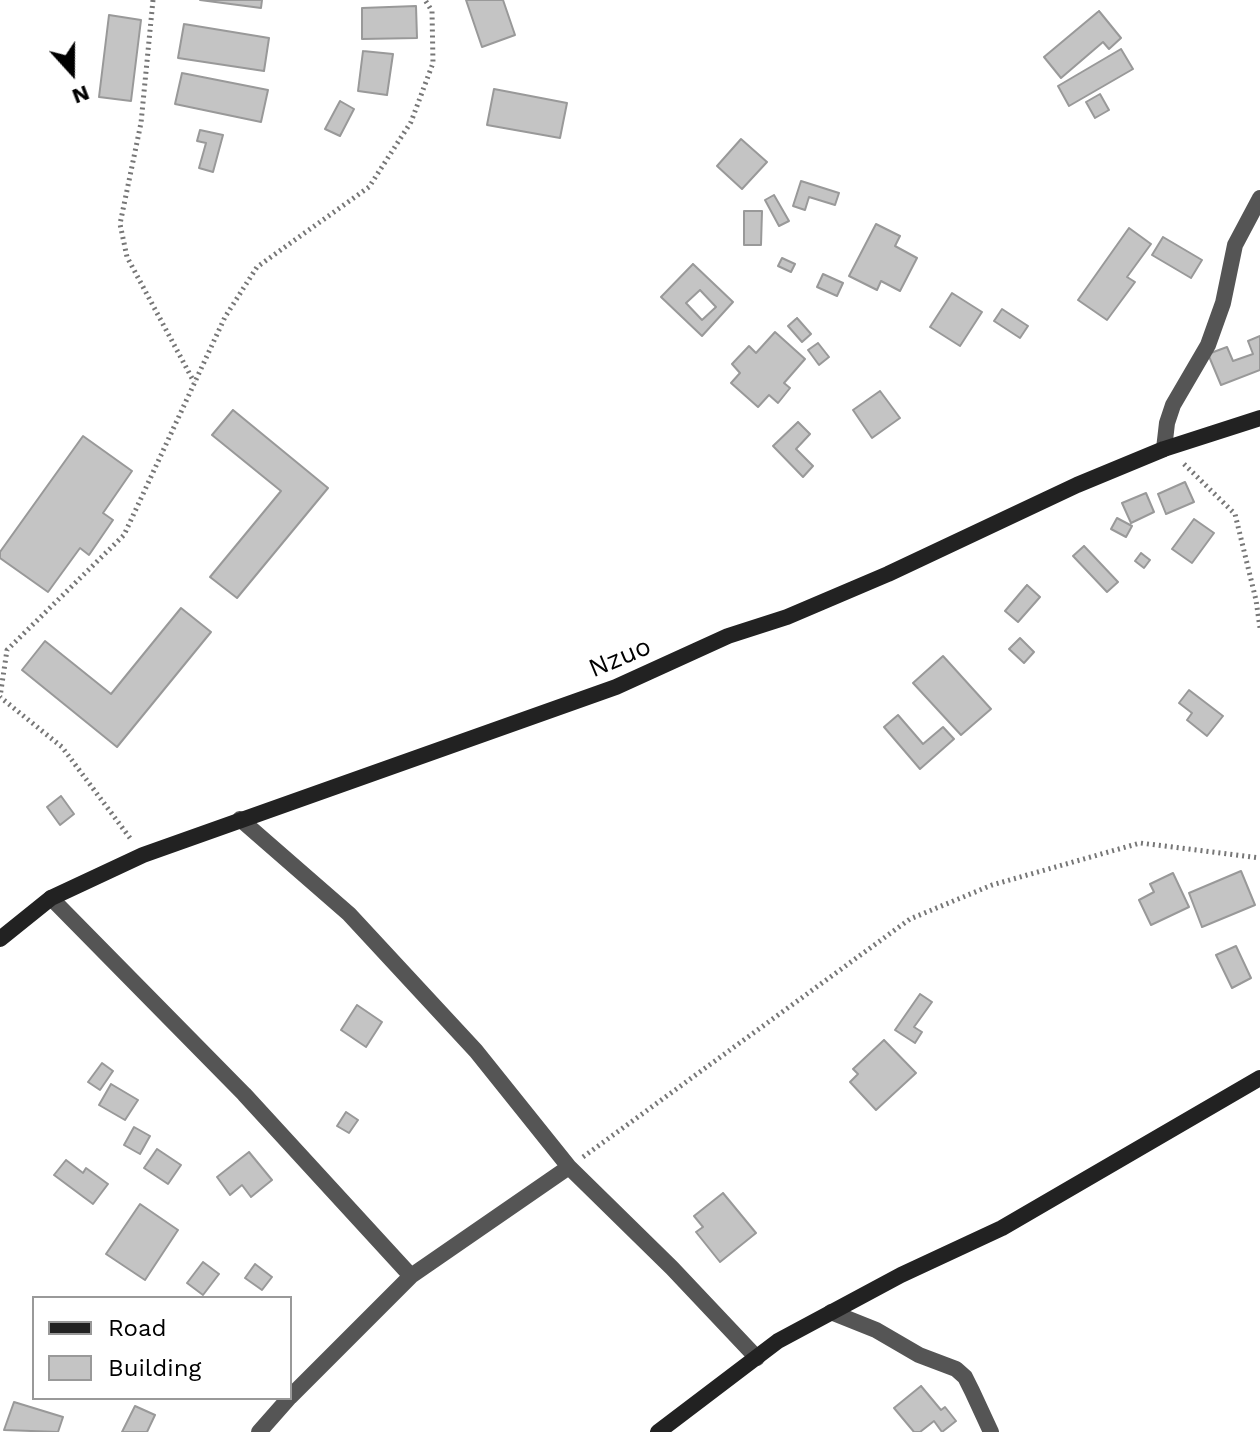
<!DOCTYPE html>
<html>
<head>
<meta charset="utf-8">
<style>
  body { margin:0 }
  #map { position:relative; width:1260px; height:1432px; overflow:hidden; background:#fff; font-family:"Work Sans",sans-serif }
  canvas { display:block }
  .legend { position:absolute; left:32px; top:1296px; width:260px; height:104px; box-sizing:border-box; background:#fff; border:2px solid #999; margin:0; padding:10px 14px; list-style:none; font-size:24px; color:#000 }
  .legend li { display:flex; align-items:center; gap:16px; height:40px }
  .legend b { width:40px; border:2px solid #999 }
  .north { position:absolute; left:32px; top:32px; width:80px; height:80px; -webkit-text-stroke:6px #fff; paint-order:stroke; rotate:159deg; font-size:22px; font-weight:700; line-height:32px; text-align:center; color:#000 }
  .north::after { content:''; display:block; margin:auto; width:28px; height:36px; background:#000; clip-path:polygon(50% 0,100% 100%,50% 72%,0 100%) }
</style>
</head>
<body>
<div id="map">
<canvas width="1260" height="1432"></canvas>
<ul class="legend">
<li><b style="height:10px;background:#222"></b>Road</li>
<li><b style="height:22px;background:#c4c4c4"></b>Building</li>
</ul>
<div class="north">N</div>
</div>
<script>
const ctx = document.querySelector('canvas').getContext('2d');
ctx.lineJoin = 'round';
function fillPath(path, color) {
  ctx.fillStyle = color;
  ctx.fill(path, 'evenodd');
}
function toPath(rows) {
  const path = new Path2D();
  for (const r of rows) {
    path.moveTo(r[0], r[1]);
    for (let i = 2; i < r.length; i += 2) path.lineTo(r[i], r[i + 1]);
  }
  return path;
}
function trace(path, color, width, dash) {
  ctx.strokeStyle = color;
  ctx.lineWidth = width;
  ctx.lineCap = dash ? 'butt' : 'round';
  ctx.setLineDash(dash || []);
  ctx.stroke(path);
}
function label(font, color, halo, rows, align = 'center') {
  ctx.font = font + ' "Work Sans",sans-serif';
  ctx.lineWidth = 7;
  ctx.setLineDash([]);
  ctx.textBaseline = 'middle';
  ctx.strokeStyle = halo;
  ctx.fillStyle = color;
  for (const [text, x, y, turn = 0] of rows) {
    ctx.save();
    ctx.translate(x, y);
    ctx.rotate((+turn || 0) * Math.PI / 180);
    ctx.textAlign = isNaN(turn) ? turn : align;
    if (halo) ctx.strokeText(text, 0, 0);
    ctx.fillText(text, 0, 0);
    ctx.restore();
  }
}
const building = toPath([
  [200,0,262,0,261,8,200,0],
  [466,0,503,0,515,35,482,47,466,0],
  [416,6,417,38,362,39,362,8,416,6],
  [1099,11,1121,38,1109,49,1103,42,1061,78,1044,57,1099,11],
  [109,15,141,20,131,101,99,97,109,15],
  [184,24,269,38,264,71,178,58,184,24],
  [1121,49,1133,69,1069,106,1058,86,1121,49],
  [363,51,393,54,387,95,358,91,363,51],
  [182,73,268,90,261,122,175,104,182,73],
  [494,89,567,103,560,138,487,125,494,89],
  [1100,94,1109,110,1095,118,1086,102,1100,94],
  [340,101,354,109,340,136,325,129,340,101],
  [200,130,223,135,213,172,199,168,206,143,197,141,200,130],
  [741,139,767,162,742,189,717,166,741,139],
  [801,181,839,193,835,205,809,197,805,210,793,206,801,181],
  [774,195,789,221,779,226,765,200,774,195],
  [744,211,762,211,761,245,744,245,744,211],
  [876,224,900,236,895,246,917,258,900,291,881,281,877,290,849,276,876,224],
  [1129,228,1151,244,1127,277,1135,282,1107,320,1078,300,1129,228],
  [1163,237,1202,260,1191,278,1152,255,1163,237],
  [782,258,795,264,791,272,778,266,782,258],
  [693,264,733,302,702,336,661,297,693,264],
  [700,290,716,307,702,320,686,303,700,290],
  [823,274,843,283,837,296,817,287,823,274],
  [952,293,982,312,960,346,930,327,952,293],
  [1002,309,1028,326,1020,338,994,321,1002,309],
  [797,318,811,334,802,342,788,326,797,318],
  [775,332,805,359,784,383,790,388,778,403,769,395,758,407,731,383,740,373,732,364,749,346,756,353,775,332],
  [1260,336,1260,370,1221,385,1208,354,1227,347,1233,361,1253,354,1248,341,1260,336],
  [818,343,829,357,819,365,808,350,818,343],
  [880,391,900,418,872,438,853,410,880,391],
  [233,410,328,488,237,598,210,577,281,491,212,435,233,410],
  [798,422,810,434,796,449,813,466,803,477,773,446,798,422],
  [83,436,132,471,103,513,113,520,89,555,80,548,48,592,0,558,0,552,83,436],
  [1185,482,1194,502,1166,514,1158,494,1185,482],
  [1146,493,1154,512,1131,523,1122,503,1146,493],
  [1117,518,1132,526,1126,537,1111,529,1117,518],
  [1194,519,1214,533,1192,563,1172,549,1194,519],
  [1084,546,1118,582,1107,592,1073,556,1084,546],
  [1141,553,1150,560,1144,568,1135,561,1141,553],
  [1027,585,1040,597,1018,622,1005,611,1027,585],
  [181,608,211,632,117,747,22,670,45,641,111,694,181,608],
  [1020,638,1034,652,1024,663,1009,649,1020,638],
  [943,656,991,709,961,735,913,683,943,656],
  [1189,690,1223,716,1207,736,1187,720,1192,713,1179,703,1189,690],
  [898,715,923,744,943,727,954,739,920,769,884,727,898,715],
  [61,796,74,814,60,825,47,807,61,796],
  [1241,871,1255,905,1202,927,1189,893,1241,871],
  [1173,873,1189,907,1151,925,1139,900,1154,892,1150,884,1173,873],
  [1236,946,1251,978,1232,988,1216,955,1236,946],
  [920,994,932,1002,914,1027,922,1032,915,1043,895,1030,920,994],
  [357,1005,382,1022,366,1047,341,1030,357,1005],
  [884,1040,916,1073,876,1110,850,1082,858,1074,853,1069,884,1040],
  [102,1063,113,1071,100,1090,88,1082,102,1063],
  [111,1084,138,1100,125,1120,99,1105,111,1084],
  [346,1112,358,1120,349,1133,337,1126,346,1112],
  [134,1127,150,1136,140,1154,124,1145,134,1127],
  [157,1149,181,1165,168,1184,144,1168,157,1149],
  [249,1152,272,1180,251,1197,242,1185,230,1195,217,1177,249,1152],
  [66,1160,83,1173,86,1168,108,1184,93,1204,54,1175,66,1160],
  [723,1193,756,1233,720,1262,696,1232,703,1227,694,1216,723,1193],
  [140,1204,178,1230,145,1280,106,1254,140,1204],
  [203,1262,219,1274,203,1295,187,1283,203,1262],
  [255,1264,272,1277,262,1290,245,1278,255,1264],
  [921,1386,941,1410,945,1407,956,1421,942,1432,934,1421,920,1432,914,1432,894,1408,921,1386],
  [14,1402,63,1417,58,1432,4,1430,14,1402],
  [135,1406,155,1415,147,1432,122,1432,135,1406]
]);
fillPath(building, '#c4c4c4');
trace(building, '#999', 2);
trace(toPath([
  [153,0,141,123,120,224,127,257,194,382],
  [1184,464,1235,514,1256,600,1260,628],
  [130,838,62,747,0,697,7,650,124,535,225,317,257,267,369,187,411,122,433,63,432,11,425,0],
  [583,1157,910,919,992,885,1140,843,1260,858]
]), '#777', 5, [2, 4]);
trace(toPath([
  [1164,449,1167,423,1173,405,1208,345,1223,303,1235,245,1260,198],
  [240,819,349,914,476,1051,569,1167,672,1268,757,1358],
  [51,898,244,1094,411,1276],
  [831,1312,876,1330,919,1355,956,1369,965,1377,972,1391,991,1432],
  [290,1397,411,1276,569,1167],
  [259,1432,289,1398]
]), '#555', 16);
trace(toPath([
  [0,939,51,898,143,855,616,687,728,636,787,617,888,574,1077,485,1164,449,1260,418],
  [658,1432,778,1341,901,1275,1002,1228,1260,1078]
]), '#222', 16);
label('26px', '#000', '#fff', [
  ["Nzuo",620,658,-23]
]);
</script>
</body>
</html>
